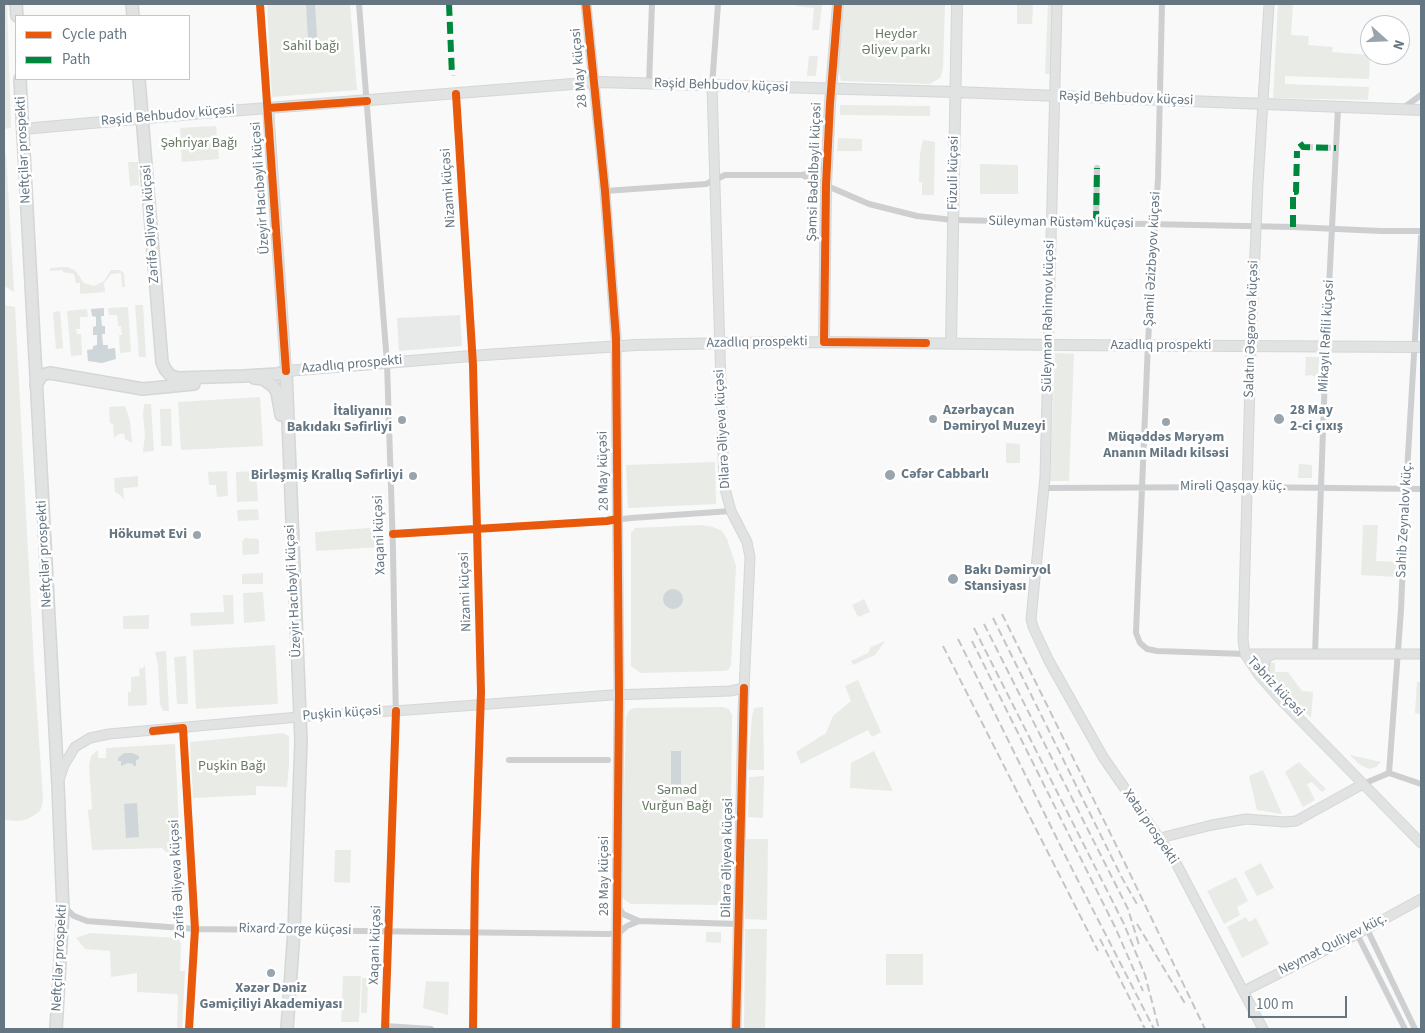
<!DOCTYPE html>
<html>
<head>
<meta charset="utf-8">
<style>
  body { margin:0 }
  #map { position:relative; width:1425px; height:1033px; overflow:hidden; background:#f9f9f9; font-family:"Source Sans 3",sans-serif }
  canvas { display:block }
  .frame { position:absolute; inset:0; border:5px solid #657683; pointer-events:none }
  .legend { position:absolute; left:15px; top:15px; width:175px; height:65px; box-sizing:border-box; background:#fff; border:1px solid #c1c8cd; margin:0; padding:6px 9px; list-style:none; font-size:15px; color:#657683 }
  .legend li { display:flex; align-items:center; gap:10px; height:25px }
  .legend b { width:25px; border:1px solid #c1c8cd }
  .north { position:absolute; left:1360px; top:15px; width:50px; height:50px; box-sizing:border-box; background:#fff; border:1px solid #c1c8cd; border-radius:50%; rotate:110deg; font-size:14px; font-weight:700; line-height:20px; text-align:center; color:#657683 }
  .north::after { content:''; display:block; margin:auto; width:18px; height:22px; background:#99a4ac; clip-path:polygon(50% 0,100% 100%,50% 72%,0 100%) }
  .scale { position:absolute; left:1248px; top:996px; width:99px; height:22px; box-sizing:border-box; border:2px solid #657683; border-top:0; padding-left:6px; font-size:15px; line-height:18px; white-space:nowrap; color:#657683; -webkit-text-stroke:4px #fff; paint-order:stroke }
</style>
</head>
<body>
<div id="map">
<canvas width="1425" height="1033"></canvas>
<div class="frame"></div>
<ul class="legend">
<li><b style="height:6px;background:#e8590c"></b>Cycle path</li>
<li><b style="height:6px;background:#00873e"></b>Path</li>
</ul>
<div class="north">N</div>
<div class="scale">100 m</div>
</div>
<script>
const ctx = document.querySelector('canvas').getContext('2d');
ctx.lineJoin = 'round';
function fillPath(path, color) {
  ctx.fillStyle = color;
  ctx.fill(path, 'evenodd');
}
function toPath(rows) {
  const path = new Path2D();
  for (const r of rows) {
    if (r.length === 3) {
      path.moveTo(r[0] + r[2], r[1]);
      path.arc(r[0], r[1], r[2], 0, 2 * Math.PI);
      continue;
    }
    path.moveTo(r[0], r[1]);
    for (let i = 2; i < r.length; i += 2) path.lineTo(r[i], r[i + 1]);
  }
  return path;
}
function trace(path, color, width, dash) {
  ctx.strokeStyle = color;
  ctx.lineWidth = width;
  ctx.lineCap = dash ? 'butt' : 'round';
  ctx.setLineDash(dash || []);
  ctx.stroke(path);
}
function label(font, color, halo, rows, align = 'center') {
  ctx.font = font + ' "Source Sans 3",sans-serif';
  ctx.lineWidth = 5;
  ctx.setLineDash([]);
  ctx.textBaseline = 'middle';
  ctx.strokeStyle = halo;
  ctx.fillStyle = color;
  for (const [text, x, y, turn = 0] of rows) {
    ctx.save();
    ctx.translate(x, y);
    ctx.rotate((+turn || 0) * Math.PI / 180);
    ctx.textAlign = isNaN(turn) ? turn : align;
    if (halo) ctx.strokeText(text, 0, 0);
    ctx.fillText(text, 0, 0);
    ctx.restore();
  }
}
fillPath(toPath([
  [460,315,462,346,399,351,397,318]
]), '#e8e9e9');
fillPath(toPath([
  [4,4,7,4,11,128,4,129],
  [267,4,350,4,357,90,272,97],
  [797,4,822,5,819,30,812,30,814,8,796,6],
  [844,4,945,4,943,69,940,78,930,84,841,81,838,68],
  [1017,4,1033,4,1032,24,1017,24],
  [1048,4,1053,4,1050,74,1045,74],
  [1278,4,1293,4,1291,35,1309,36,1308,45,1333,47,1332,52,1370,55,1369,79,1285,76,1285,84,1369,87,1368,100,1273,98],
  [809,56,818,56,816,76,807,76],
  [840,105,930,106,930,116,840,115],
  [216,126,219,159,182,162,180,128],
  [838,138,862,139,862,151,837,151],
  [923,140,935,142,934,195,922,195,922,182,919,182,920,154],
  [6,153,14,292,4,286,4,155],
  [128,162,138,162,139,185,130,186],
  [980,164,1018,165,1018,194,980,194],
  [67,267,75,270,84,283,94,286,104,281,111,270,120,270,124,273,125,287,122,287,121,273,111,274,104,283,105,292,80,294,80,283,76,283,74,274,63,272,62,270,50,271,50,268],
  [4,305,15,307,34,665,43,799,42,806,39,812,28,819,19,821,4,820],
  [135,305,143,305,146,357,139,357],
  [128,307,131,352,120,353,119,335,122,335,121,326,118,326,117,315,109,315,108,308],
  [87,309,88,317,80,317,80,329,76,329,77,334,81,334,82,355,71,356,67,311],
  [60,311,63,348,56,349,53,312],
  [1055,353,1074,354,1069,481,1050,481],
  [1306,357,1319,357,1318,378,1311,375,1305,376],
  [260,397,263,446,181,450,178,402],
  [144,404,151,404,154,451,143,452,145,435,143,415],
  [125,406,130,421,132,443,125,439,124,433,119,434,114,438,113,424,110,423,109,407],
  [160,409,171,409,172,446,161,446],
  [1006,443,1020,444,1020,463,1006,463],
  [715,462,716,504,628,508,626,465],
  [1299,464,1312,465,1312,478,1298,478],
  [227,471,228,496,217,497,216,485,209,485,208,472],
  [256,471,258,501,237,502,236,472],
  [138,476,138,487,123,488,124,500,120,495,115,492,114,478],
  [258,509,259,520,238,521,237,510],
  [700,525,713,527,722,531,727,539,736,566,731,665,728,670,724,671,641,673,631,666,631,533,635,528],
  [1363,525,1378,525,1376,561,1399,562,1398,577,1361,575],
  [381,527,382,547,316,551,315,532],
  [245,538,258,539,259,541,259,554,243,555,242,542],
  [263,573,263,584,242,584,242,574],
  [263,592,265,621,244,623,243,593],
  [223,595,233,595,234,624,191,626,190,613,224,612],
  [864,599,870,612,858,617,852,605],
  [149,615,149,629,123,629,123,616],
  [885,641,875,655,853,665,851,661,868,653,871,647],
  [275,645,278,704,196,709,193,650],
  [166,651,169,711,163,711,160,704,158,664,155,652],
  [186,656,188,704,177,704,174,657],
  [1269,663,1275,663,1275,672,1288,672,1302,691,1313,692,1311,718,1268,674,1267,668],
  [145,665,147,705,128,706,128,692,131,692,131,677,140,676,139,669,143,668],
  [858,680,881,732,872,737,868,730,801,764,796,752,826,733,833,716,851,701,845,686],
  [1417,682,1421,682,1421,714,1415,713],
  [723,707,729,709,732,715,730,896,727,902,722,905,639,904,631,904,626,901,622,897,622,879,626,718,628,712,631,709,635,708],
  [763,707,764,770,748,770,752,716,754,708],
  [283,733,289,736,289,765,287,787,256,786,256,795,193,798,190,742],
  [175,744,180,847,173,847,173,851,166,852,162,848,92,850,88,810,92,809,89,766,91,756,98,750,98,758,106,758,106,748],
  [874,751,893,791,850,788,851,763],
  [1350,755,1381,762,1376,767,1369,769,1360,765],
  [1299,762,1326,789,1322,792,1312,782,1307,784,1315,800,1303,807,1285,772],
  [1263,770,1282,814,1257,810,1249,776],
  [764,776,763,818,748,817,749,777],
  [746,839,768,839,767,920,745,919],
  [335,850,351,850,350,883,334,882],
  [1261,863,1274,888,1257,896,1244,872],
  [1236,877,1248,901,1237,907,1240,915,1224,924,1207,891],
  [1246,917,1249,922,1256,918,1269,944,1242,958,1227,927],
  [745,929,767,929,765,1029,744,1029],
  [706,932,721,932,721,943,706,942],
  [90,933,178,938,181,944,180,971,185,971,182,1029,177,1029,178,997,177,994,137,992,137,973,111,977,110,951,85,949,76,938],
  [886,954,923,954,923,985,886,985],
  [343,976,361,976,359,1022,341,1022],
  [362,978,368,978,367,1013,361,1013],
  [426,981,449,982,448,1015,423,1008]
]), '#e8ebe6');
fillPath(toPath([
  [306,4,315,4,317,38,308,39],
  [104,308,104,316,101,316,102,326,105,326,105,334,102,334,103,345,108,345,108,349,115,348,116,359,102,363,88,361,87,350,93,349,93,346,97,345,97,335,93,335,93,327,96,326,96,317,92,316,91,309],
  [673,599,10],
  [671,751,681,751,681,794,671,794],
  [124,753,132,753,139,756,139,759,136,760,136,766,133,766,133,764,128,763,121,766,121,761,118,761,118,758],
  [137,803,139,837,126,838,124,804]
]), '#ced6d9');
trace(toPath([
  [1300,143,1303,147,1336,148]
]), '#d4d8dc', 6, [6, 3]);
const secondary = toPath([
  [586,4,605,191,616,338,619,695,616,1029],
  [1057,4,1045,477,1031,619,1033,627,1049,661,1103,757,1175,861,1263,1029],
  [1269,4,1258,183,1251,346,1243,640,1245,654,1259,675,1279,698,1421,843],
  [712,86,724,485,731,511,747,542,750,557,743,712,736,1029],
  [1245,654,1421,654],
  [1268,680,1264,671,1264,665,1267,657,1274,654],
  [59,780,64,765,75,747,90,738,109,734,321,715,408,710,612,695,730,691,744,688],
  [1160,838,1212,825,1246,819,1285,822,1296,821,1363,784],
  [1244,991,1357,934,1421,899]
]);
const primary = toPath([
  [268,108,286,371,484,355,636,345,730,343,824,342,1058,345,1421,347],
  [23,129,204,113,598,82,955,92,1421,110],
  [824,342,826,185,830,103,838,4],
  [951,343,957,4]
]);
const highway = toPath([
  [16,4,17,16],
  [132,4,133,16],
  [20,79,58,785,63,910,56,1029],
  [139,79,162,362,165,369,171,376,178,378,243,376,278,374,286,371,301,741,294,931,287,1029],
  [254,378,263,379,273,386,277,392,281,415],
  [36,385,42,375,50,373,143,389,194,384]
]);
trace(secondary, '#d5d6d7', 11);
trace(primary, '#d5d6d7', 12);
trace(highway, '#d5d6d6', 14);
trace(toPath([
  [260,4,268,108],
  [359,4,387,363,393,550,396,723,385,1029],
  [1162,4,1158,179,1148,343,1136,633,1140,643,1147,649,1157,651,1245,654],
  [649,84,652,4],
  [712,86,718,4],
  [456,94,473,365,481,692,475,874,473,1029],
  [1402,109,1421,95],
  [802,175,869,204,917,216,953,220,1293,227,1381,231,1421,231],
  [605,191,706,184,725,175,802,175,811,173,827,166],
  [1096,223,1097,168],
  [1044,488,1248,487,1421,489],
  [393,534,607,521,631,518,731,511],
  [1315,654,1326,347,1338,108],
  [183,728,195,929,189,1029],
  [509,760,608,760],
  [1389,773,1401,610,1406,489,1421,237],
  [1389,773,1421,784],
  [1363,784,1389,773],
  [617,905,623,914,639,921],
  [63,906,74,916,87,921,195,929,608,934,619,933,627,926,639,921,738,924],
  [1367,929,1415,1029],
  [1357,934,1405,1029],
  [385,1026,431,1029]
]), '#cecfd0', 6);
trace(secondary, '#e1e2e2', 9);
trace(primary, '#e1e2e2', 10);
trace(highway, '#e1e2e2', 11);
trace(toPath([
  [1002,614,1119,851,1205,1029],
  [993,618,1121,876,1138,906],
  [984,624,1128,909,1139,945],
  [974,628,1124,924,1145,975,1159,1029],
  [958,639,1067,859,1154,1029],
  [972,641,1115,927,1143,991],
  [943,646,1098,951],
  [1137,924,1186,1005],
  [1100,939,1145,1029]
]), '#c3c5c6', 2, [8, 4]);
trace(toPath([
  [449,4,452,76],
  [1300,143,1303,147,1336,148],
  [1096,223,1097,168],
  [1293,227,1293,192,1296,192,1297,151]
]), '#00873e', 6, [12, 6]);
trace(toPath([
  [260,4,286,371],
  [586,4,605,191,616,338,619,695,616,1029],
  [838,4,830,103,826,185,824,342,926,343],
  [456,94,473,365,481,692,475,874,473,1029],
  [268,108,367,101],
  [393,534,607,521,617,519],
  [153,731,183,728,195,929,189,1029],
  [385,1029,396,711],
  [736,1029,744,688]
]), '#e8590c', 8);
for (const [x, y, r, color] of [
  [933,419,5,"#99a4ac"],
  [1279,419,6,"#99a4ac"],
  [402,420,5,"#99a4ac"],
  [1166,422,5,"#99a4ac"],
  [890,475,6,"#99a4ac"],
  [413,476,5,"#99a4ac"],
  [197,535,5,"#99a4ac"],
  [953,579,6,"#99a4ac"],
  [271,973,5,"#99a4ac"]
]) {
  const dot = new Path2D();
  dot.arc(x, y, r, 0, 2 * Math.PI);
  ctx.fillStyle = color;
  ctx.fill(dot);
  trace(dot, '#fff', 2);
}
label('14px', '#687a64', '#fff', [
  ["Heydər",896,35],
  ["Əliyev parkı",896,51],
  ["Sahil bağı",311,47],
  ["Şəhriyar Bağı",199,144],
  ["Puşkin Bağı",232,767],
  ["Səməd",677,791],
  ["Vurğun Bağı",677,807]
]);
label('14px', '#657683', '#fff', [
  ["28 May küçəsi",580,68,-95],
  ["Rəşid Behbudov küçəsi",721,86,2],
  ["Rəşid Behbudov küçəsi",1126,99,2],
  ["Rəşid Behbudov küçəsi",168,116,-5],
  ["Neftçilər prospekti",24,150,-93],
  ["Şəmsi Bədəlbəyli küçəsi",815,172,-88],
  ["Füzuli küçəsi",954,173,-89],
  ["Üzeyir Hacıbəyli küçəsi",261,188,-94],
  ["Nizami küçəsi",449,188,-94],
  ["Süleyman Rüstəm küçəsi",1061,223,1],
  ["Zərifə Əliyeva küçəsi",151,224,-94],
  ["Şamil Əzizbəyov küçəsi",1153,259,-87],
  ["Süleyman Rəhimov küçəsi",1049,316,-89],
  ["Salatın Əsgərova küçəsi",1252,329,-88],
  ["Mikayıl Rəfili küçəsi",1327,336,-87],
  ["Azadlıq prospekti",757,343,-1],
  ["Azadlıq prospekti",1161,346],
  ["Azadlıq prospekti",352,365,-5],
  ["Dilarə Əliyeva küçəsi",723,429,-93],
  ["28 May küçəsi",604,471,-91],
  ["Mirəli Qaşqay küç.",1233,487],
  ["Sahib Zeynalov küç.",1405,520,-87],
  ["Xaqani küçəsi",380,535,-92],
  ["Neftçilər prospekti",45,554,-93],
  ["Üzeyir Hacıbəyli küçəsi",294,591,-93],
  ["Nizami küçəsi",466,592,-92],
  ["Təbriz küçəsi",1275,687,47],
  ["Puşkin küçəsi",342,714,-4],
  ["Xətai prospekti",1150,827,56],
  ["Dilarə Əliyeva küçəsi",728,858,-89],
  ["28 May küçəsi",605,876,-90],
  ["Zərifə Əliyeva küçəsi",178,879,-93],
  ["Rixard Zorge küçəsi",295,930,1],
  ["Xaqani küçəsi",376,945,-88],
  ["Neymət Quliyev küç.",1333,945,-27],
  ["Neftçilər prospekti",60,958,-87]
]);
label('bold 14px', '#657683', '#fff', [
  ["Azərbaycan",943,411],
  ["Dəmiryol Muzeyi",943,427],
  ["28 May",1290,411],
  ["2-ci çıxış",1290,427],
  ["İtaliyanın",392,412,"right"],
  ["Bakıdakı Səfirliyi",392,428,"right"],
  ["Müqəddəs Məryəm",1166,438,"center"],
  ["Ananın Miladı kilsəsi",1166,454,"center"],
  ["Cəfər Cabbarlı",901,475],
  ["Birləşmiş Krallıq Səfirliyi",403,476,"right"],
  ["Hökumət Evi",187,535,"right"],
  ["Bakı Dəmiryol",964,571],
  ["Stansiyası",964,587],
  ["Xəzər Dəniz",271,989,"center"],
  ["Gəmiçiliyi Akademiyası",271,1005,"center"]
], 'left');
</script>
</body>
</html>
